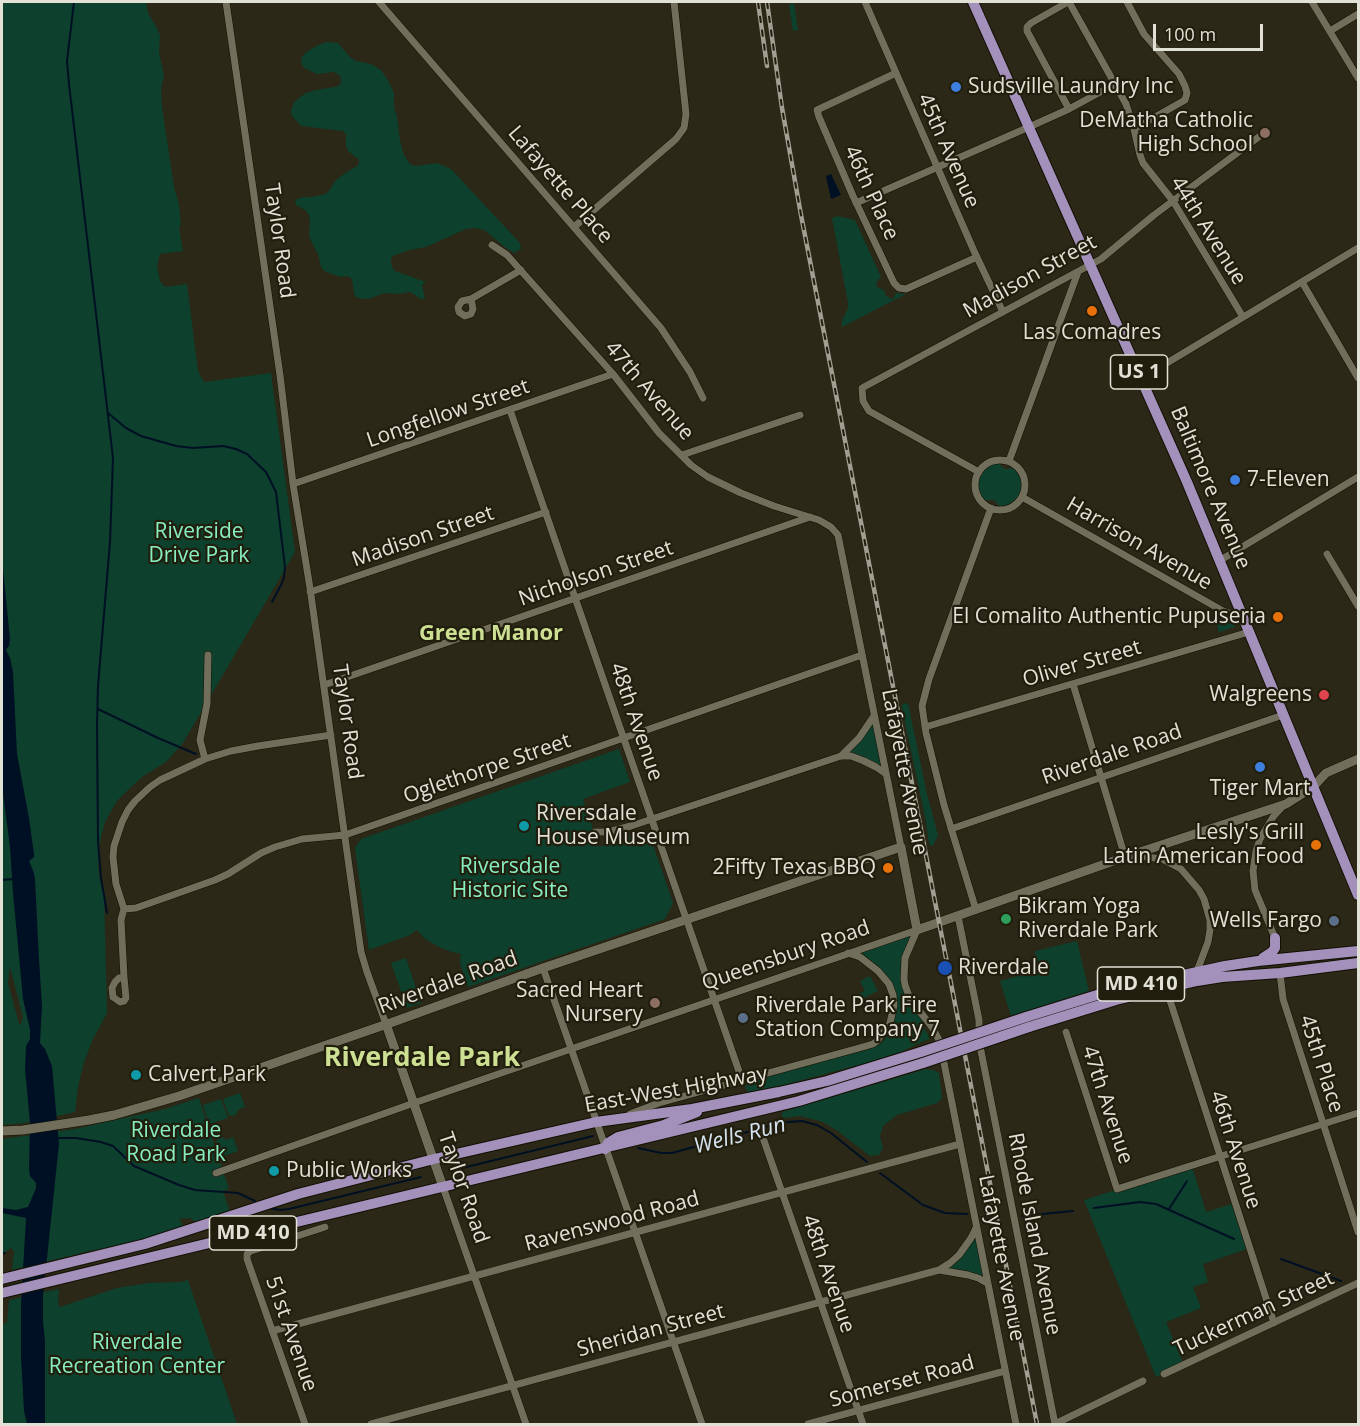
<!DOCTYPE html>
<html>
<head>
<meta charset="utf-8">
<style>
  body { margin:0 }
  #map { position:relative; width:1360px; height:1426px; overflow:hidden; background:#2b2817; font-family:"Open Sans",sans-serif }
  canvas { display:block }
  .frame { position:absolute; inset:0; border:3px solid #e2e1d6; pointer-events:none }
  .scale { position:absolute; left:1153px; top:24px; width:110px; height:27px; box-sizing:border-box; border:3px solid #e2e1d6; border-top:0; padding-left:8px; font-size:18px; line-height:21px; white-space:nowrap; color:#e2e1d6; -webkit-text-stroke:4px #211e0d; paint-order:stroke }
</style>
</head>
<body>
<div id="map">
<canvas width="1360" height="1426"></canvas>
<div class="frame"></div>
<div class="scale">100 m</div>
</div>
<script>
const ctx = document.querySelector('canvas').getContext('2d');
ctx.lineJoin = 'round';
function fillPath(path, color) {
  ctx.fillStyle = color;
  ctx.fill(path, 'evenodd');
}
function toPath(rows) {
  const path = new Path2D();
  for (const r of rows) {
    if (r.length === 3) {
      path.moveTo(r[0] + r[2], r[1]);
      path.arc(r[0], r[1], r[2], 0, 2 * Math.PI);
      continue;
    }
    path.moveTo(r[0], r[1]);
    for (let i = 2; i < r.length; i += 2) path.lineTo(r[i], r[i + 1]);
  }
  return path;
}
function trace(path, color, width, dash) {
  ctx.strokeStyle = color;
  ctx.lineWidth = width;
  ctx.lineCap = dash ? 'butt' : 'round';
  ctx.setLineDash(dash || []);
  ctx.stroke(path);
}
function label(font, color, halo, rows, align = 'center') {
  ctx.font = font + ' "Open Sans",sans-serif';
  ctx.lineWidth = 4.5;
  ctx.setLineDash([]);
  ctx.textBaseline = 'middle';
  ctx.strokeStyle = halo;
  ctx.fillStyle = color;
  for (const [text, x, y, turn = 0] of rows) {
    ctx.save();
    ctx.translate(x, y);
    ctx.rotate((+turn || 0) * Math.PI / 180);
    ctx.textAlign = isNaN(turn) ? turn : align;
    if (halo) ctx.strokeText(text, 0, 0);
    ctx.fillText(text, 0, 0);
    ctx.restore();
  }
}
fillPath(toPath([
  [2,2,146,2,148,13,156,26,160,35,159,52,164,76,161,89,162,107,174,187,179,204,181,225,179,227,183,251,160,254,157,266,160,281,165,287,187,284,198,371,204,382,271,373,295,552,183,743,166,762,142,777,125,793,117,801,105,822,99,845,98,865,100,881,104,894,107,1013,93,1039,84,1062,78,1087,75,1112,25,1123,2,1125],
  [10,967,23,1017,21,1024,19,1024,8,983],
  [794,3,798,30,793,31,789,4],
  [327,42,338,43,350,57,356,61,371,64,381,70,389,82,394,93,394,108,397,116,400,141,404,155,409,163,412,165,416,166,437,163,451,169,520,243,521,249,514,253,506,248,484,230,475,228,466,229,426,247,409,250,393,256,391,259,391,263,392,267,395,271,426,282,422,285,425,299,421,299,410,292,398,294,384,293,369,299,362,299,356,297,354,293,352,279,348,276,340,277,324,271,321,267,318,254,311,241,309,235,310,221,309,215,305,210,296,205,295,200,303,197,312,197,325,194,329,191,335,181,345,173,357,166,359,163,359,160,348,151,346,146,346,134,343,131,301,126,292,116,291,111,294,102,306,93,316,90,334,87,338,86,341,83,341,78,338,74,333,72,317,74,304,68,301,62,302,57,305,53,318,45],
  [838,216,855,220,881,277,877,281,876,286,885,291,885,295,891,299,894,298,896,293,906,294,842,327,842,321,848,308,848,303,832,218],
  [999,463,1002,467,1006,469,1014,468,1019,474,1021,482,1021,489,1018,497,1013,502,1006,506,1000,507,994,500,989,500,984,501,980,495,977,488,977,480,980,473,985,467,992,464],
  [1213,613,1234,625,1235,627,1219,632],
  [905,703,908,704,909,708,927,794,938,835,933,845,930,846,928,837,926,822,903,713,902,705],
  [874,716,886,774,851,757,847,750],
  [619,749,630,782,583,799,599,847,642,833,650,836,673,903,665,919,468,987,460,963,461,954,449,951,437,946,425,939,417,930,410,935,369,950,355,848,361,839],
  [917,930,908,950,905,985,927,1022,921,1024,929,1036,929,1039,921,1042,901,1052,866,1063,780,1086,750,1092,747,1091,745,1086,751,1081,870,1049,882,1043,889,1034,882,1035,890,1024,893,995,877,970,848,953],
  [1077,941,1089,991,1011,1016,1000,981,1036,971,1037,968,1035,951],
  [406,958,421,1003,407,1008,391,963],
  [870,976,878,991,861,999,858,994,865,991,860,981],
  [926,1069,933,1070,939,1073,942,1098,937,1103,897,1115,883,1126,880,1136,883,1148,879,1155,870,1156,839,1132,823,1122,800,1116,784,1118,782,1116,782,1112],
  [240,1093,245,1107,238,1110,236,1115,231,1116,228,1114,223,1099],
  [199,1098,229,1189,223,1191,230,1212,196,1224,191,1218,179,1219,185,1228,95,1252,94,1250,12,1270,14,1251,12,1250,12,1247,2,1255,2,1139,75,1129,165,1109],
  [221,1099,228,1118,209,1124,203,1105],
  [221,1136,226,1140,233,1137,238,1151,221,1157,216,1141],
  [1192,1166,1206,1212,1235,1203,1250,1248,1203,1264,1208,1282,1193,1287,1201,1308,1166,1322,1184,1365,1156,1377,1084,1200],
  [976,1228,987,1282,939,1270,951,1263],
  [188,1280,237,1424,2,1424,2,1324,7,1323,9,1300,59,1289,58,1305,60,1307,117,1288,149,1283,180,1282]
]), '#0d402d');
fillPath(toPath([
  [831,174,841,195,831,199,826,176],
  [2,558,10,639,9,646,6,650,10,658,13,672,17,754,29,818,34,854,34,857,29,861,34,873,35,879,39,959,42,1006,40,1043,45,1049,52,1066,59,1144,43,1296,43,1321,45,1341,45,1424,27,1424,24,1411,21,1357,21,1304,26,1218,2,1213,2,1208,16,1210,28,1207,36,1188,36,1183,30,1176,29,1169,30,1123,25,1069,26,1046,30,1039,30,1030,23,999,13,893,10,847,2,786]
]), '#001024');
trace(toPath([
  [74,2,67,61,69,84,113,458,110,542,98,686,97,724,98,841,101,878,107,913],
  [108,413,126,428,141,436,176,446,193,448,223,446,236,449,247,454,266,472,276,492,285,567,284,577,281,585,272,602],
  [98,709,158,738,196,754],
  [2,880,13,879],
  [57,1138,76,1138,101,1142,113,1146,134,1166,179,1185,195,1190,238,1193,255,1201],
  [638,1148,661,1153,672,1153,773,1125,788,1122,802,1121,817,1125,831,1133,867,1162],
  [450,1171,593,1136],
  [880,1173,923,1205,945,1213,967,1214],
  [269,1208,280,1210,289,1209,421,1177],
  [1094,1208,1140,1202,1156,1204,1234,1239],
  [1169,1209,1187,1181],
  [1022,1216,1073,1211],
  [2,1254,5,1253],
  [1281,1259,1341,1281]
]), '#001024', 2);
const street = toPath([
  [226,2,280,375,293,484,310,588,361,952,367,972,386,1024],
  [379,2,661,328,690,372,703,398],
  [865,2,974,251,1003,312],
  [1068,2,1031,23,1027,27,1027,31,1069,109],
  [1069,2,1126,104,1134,129,1140,155,1143,163,1173,201,1243,317],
  [1127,2,1144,34,1179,74,1185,86,1187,93,1185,100,1134,129],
  [1312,2,1358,78],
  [1330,31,1358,14],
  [896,73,817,110,819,117,853,196,894,283,899,288,906,289,977,257],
  [856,203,1029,127,1069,109,1115,84],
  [574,227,676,139,684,128,686,114,674,2],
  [492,245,507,255,613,374,659,433,691,465,708,477,741,493,774,506,819,520,831,527,838,535,901,847],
  [1302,282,1358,378],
  [471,299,462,301,458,307,459,312,465,316,471,314,473,309,471,299,521,270],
  [1142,378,1358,248],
  [510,410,742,1080],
  [682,455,800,415],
  [1000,485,25],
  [1009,461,1078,272],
  [979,472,869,411,863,401,862,388,1101,259,1154,215,1260,136],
  [293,484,613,374],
  [1022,497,1223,611,1233,614,1242,614],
  [1327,554,1358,606],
  [1219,561,1358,477],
  [310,592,546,512],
  [1073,684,1125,857,1139,856,1162,859,1181,869,1199,890,1204,899,1210,920,1210,930,1208,942,1197,971],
  [324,685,810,517],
  [925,727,1249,632],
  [841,756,859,738,874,716],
  [205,759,200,740,207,704,208,655],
  [951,829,1283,715],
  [595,832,608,832,631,826,841,756,851,756,864,761,876,767,886,774],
  [124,909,136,908,215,880,228,874,261,853,275,847,302,839,345,835,862,655],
  [976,910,944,805,926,733,922,706,929,679,991,508],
  [958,916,979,1020,979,1027],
  [917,930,905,958,904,979,905,985,910,999,932,1027,939,1040],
  [1275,938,1255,890,1253,871,1256,851,1260,839,1273,817,1284,805],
  [543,968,702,1424],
  [1280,973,1283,999,1358,1232],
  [124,977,121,920,124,909,116,884,113,857,114,846,122,822,128,810,135,801,150,787,160,780,205,759,231,751,258,746,331,735],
  [124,977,126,998,124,1001,120,1002,113,997,112,988,115,982,119,978,124,977],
  [1166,988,1274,1323],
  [1066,1032,1117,1189,1358,1113],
  [981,1051,1055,1424],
  [944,1063,1016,1424],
  [630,1114,659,1103,859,1048,873,1044,877,1041,890,1023,894,1005,893,995,889,984,878,971,860,957,848,953],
  [762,1135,863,1424],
  [216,1173,414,1103,917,930],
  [443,1187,526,1424],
  [939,1270,968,1275,978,1278,987,1283],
  [272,1331,960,1144],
  [1164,1374,1358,1283],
  [305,1424,247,1259,247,1254,251,1251,325,1227],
  [371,1424,939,1270,950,1263,959,1255,971,1238,976,1228],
  [808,1424,1005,1371],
  [1055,1424,1143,1381]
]);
const secondary = toPath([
  [386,1024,443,1187],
  [2,1131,23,1130,89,1120,114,1115,179,1096,393,1022,543,968,901,847,917,930,1125,857,1286,804,1313,787,1326,773,1358,759]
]);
const primary = toPath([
  [973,2,1187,482,1358,895],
  [1263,958,1272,952,1275,948,1275,938],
  [1026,1017,1110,991,1225,966,1258,961,1358,951],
  [1029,1027,1116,1000,1197,981,1222,977,1280,973,1358,963],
  [605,1149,608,1143,618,1137,664,1125,697,1112],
  [2,1279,145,1244,298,1194,434,1159,596,1122,692,1109,779,1092,827,1081,921,1052],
  [2,1293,799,1101,923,1063]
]);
trace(street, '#131003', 8);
trace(secondary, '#131003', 10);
trace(primary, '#131003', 12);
trace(street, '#716e5b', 7);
trace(secondary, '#716e5b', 9);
trace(primary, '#a391bc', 10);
const rail = toPath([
  [758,2,767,66],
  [767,2,782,108,801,215,1037,1424]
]);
trace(rail, '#a09f92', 4.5);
trace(rail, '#211e0d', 2, [7]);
const primaryBridge = toPath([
  [921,1052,1026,1017],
  [923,1063,1029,1027]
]);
trace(primaryBridge, '#131003', 12, []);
trace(primaryBridge, '#a391bc', 10);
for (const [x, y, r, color] of [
  [956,87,6,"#3f7fe0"],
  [1265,133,6,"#8d6e63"],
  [1092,311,6,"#e8710a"],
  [1235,480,6,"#3f7fe0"],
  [1278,617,6,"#e8710a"],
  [1324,695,6,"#e0444e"],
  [1260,767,6,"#3f7fe0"],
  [524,826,6,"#0f9aa8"],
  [1316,845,6,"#e8710a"],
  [888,868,6,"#e8710a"],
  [1006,919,6,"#2e9e5b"],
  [1334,921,6,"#5c6f8a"],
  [945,968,8,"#1a4fb4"],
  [655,1003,6,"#8d6e63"],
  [743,1018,6,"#5c6f8a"],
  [136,1075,6,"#0f9aa8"],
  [274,1171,6,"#0f9aa8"]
]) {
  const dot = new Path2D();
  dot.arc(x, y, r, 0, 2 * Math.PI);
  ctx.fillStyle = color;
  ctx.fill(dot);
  trace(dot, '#211e0d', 2);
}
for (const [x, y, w] of [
  [1139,372,57],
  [1141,984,87],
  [253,1233,87]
]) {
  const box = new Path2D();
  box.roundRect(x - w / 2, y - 17, w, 34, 4.5);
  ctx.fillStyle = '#211e0d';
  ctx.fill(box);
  trace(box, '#e2e1d6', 1.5);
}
label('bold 20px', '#e2e1d6', null, [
  ["US 1",1139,372],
  ["MD 410",1141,984],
  ["MD 410",253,1233]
]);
label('21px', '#e2e1d6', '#211e0d', [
  ["Sudsville Laundry Inc",968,87],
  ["DeMatha Catholic",1253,121,"right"],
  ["High School",1253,145,"right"],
  ["Las Comadres",1092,333,"center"],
  ["7-Eleven",1247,480],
  ["El Comalito Authentic Pupuseria",1266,617,"right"],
  ["Walgreens",1312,695,"right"],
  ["Tiger Mart",1260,789,"center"],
  ["Riversdale",536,814],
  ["House Museum",536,838],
  ["Lesly's Grill",1304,833,"right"],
  ["Latin American Food",1304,857,"right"],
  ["2Fifty Texas BBQ",876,868,"right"],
  ["Bikram Yoga",1018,907],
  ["Riverdale Park",1018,931],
  ["Wells Fargo",1322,921,"right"],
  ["Riverdale",958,968],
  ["Sacred Heart",643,991,"right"],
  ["Nursery",643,1015,"right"],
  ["Riverdale Park Fire",755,1006],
  ["Station Company 7",755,1030],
  ["Calvert Park",148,1075],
  ["Public Works",286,1171]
], 'left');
label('21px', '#e2e1d6', '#211e0d', [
  ["45th Avenue",948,151,66],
  ["Lafayette Place",560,185,49],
  ["46th Place",871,193,65],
  ["44th Avenue",1208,231,58],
  ["Taylor Road",279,241,82],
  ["Madison Street",1030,277,-29],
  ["47th Avenue",649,391,49],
  ["Longfellow Street",448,414,-19],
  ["Baltimore Avenue",1210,488,67],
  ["Madison Street",423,537,-19],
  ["Harrison Avenue",1139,544,30],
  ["Nicholson Street",596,574,-19],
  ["Oliver Street",1082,664,-16],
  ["Taylor Road",347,722,82],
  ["48th Avenue",636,722,71],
  ["Riverdale Road",1112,755,-19],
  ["Oglethorpe Street",487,769,-19],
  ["Lafayette Avenue",904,772,79],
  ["Queensbury Road",786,956,-19],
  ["Riverdale Road",448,983,-20],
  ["45th Place",1321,1064,72],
  ["East-West Highway",676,1090,-10],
  ["47th Avenue",1107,1105,72],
  ["46th Avenue",1235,1150,72],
  ["Taylor Road",463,1188,71],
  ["Ravenswood Road",612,1222,-15],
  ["Rhode Island Avenue",1034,1234,79],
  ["Lafayette Avenue",1001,1258,79],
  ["48th Avenue",828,1274,71],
  ["Tuckerman Street",1254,1314,-25],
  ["Sheridan Street",651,1331,-15],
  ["51st Avenue",291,1334,71],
  ["Somerset Road",902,1382,-15]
]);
label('21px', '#87eec0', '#211e0d', [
  ["Riverside",199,532],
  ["Drive Park",199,556],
  ["Riversdale",510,867],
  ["Historic Site",510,891],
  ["Riverdale",176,1131],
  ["Road Park",176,1155],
  ["Riverdale",137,1343],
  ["Recreation Center",137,1367]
]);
label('bold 22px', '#cddf93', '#211e0d', [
  ["Green Manor",491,634]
]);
label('italic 22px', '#d6e4f1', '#211e0d', [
  ["Wells Run",740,1136,-14]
]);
label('bold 27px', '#cddf93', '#211e0d', [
  ["Riverdale Park",422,1058]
]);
</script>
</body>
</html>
